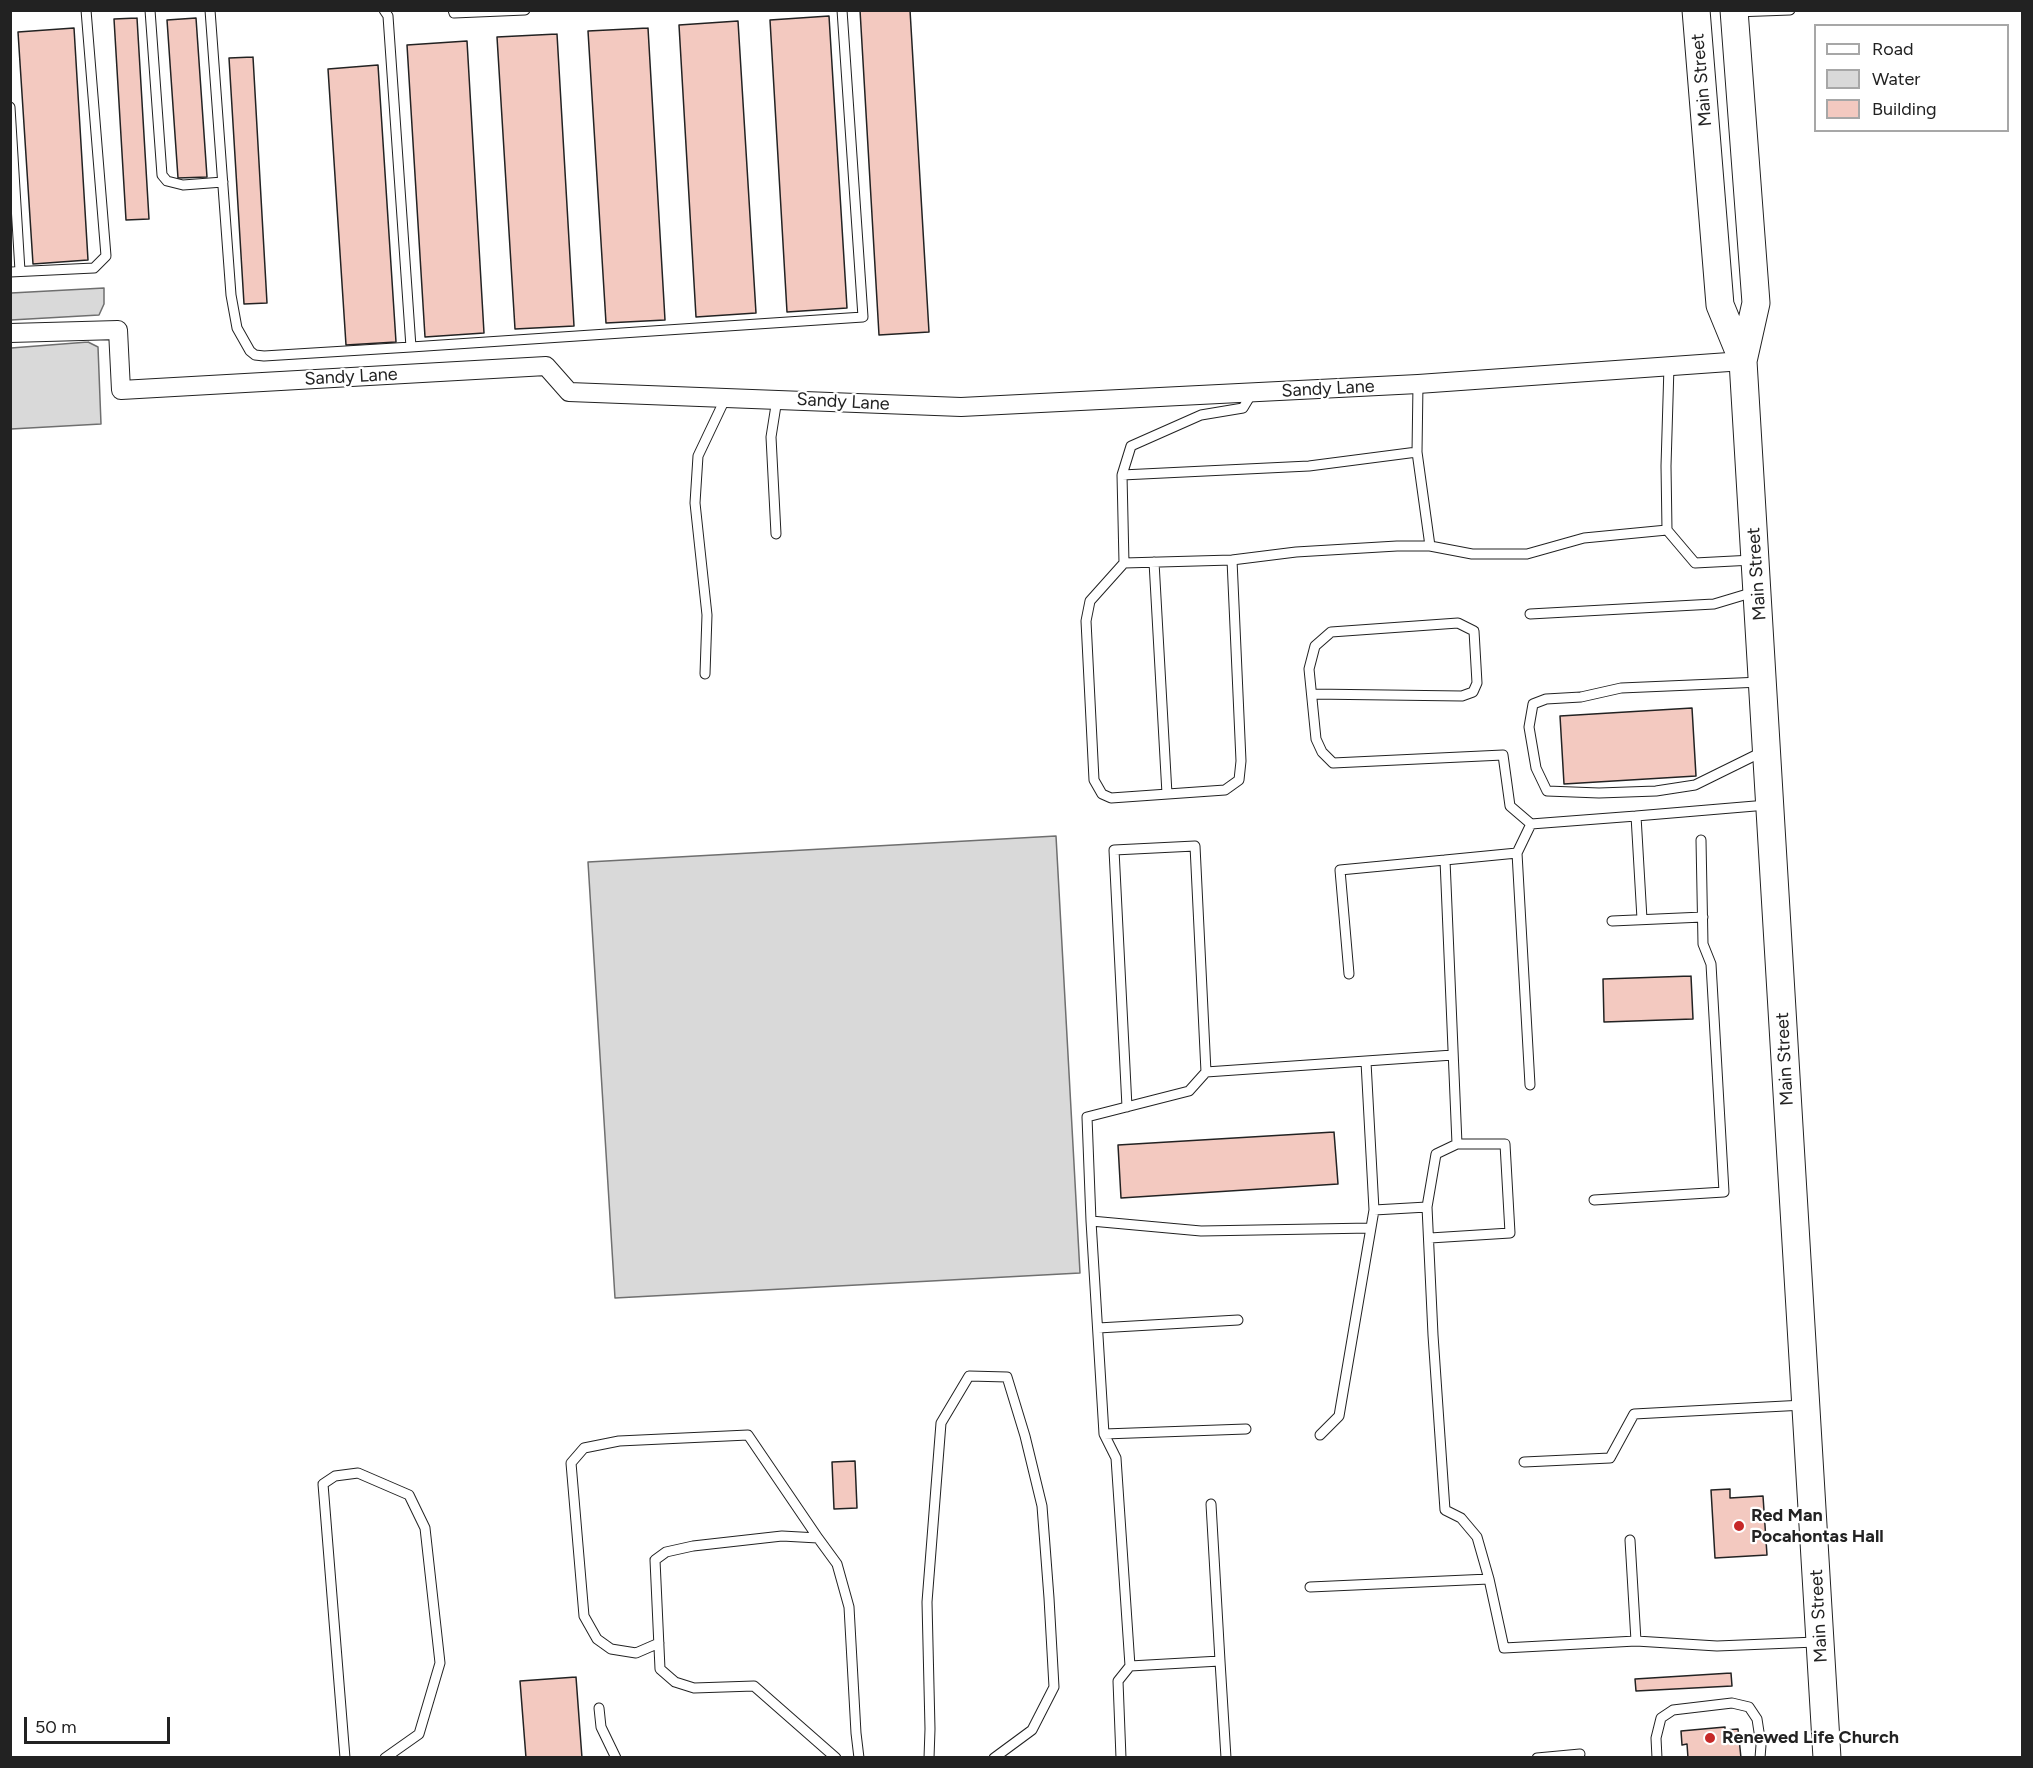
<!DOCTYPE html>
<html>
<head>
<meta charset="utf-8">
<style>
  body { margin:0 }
  #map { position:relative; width:2033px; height:1768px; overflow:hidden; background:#fff; font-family:Figtree,sans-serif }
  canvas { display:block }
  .frame { position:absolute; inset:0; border:12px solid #222; pointer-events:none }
  .legend { position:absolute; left:1814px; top:24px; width:195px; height:108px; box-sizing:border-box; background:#fff; border:2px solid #a7a7a7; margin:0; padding:8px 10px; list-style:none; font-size:18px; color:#222 }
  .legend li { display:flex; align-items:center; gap:12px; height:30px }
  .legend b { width:30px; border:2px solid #a7a7a7 }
  .scale { position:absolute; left:24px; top:1717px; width:146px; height:27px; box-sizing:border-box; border:3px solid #222; border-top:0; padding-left:8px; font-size:18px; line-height:21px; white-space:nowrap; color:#222; -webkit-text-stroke:4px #fff; paint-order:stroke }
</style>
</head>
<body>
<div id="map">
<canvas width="2033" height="1768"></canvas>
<div class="frame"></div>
<ul class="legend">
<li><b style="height:8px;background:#fff"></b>Road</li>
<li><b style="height:16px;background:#d9d9d9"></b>Water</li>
<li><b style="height:16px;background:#f3c9c0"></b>Building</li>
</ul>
<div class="scale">50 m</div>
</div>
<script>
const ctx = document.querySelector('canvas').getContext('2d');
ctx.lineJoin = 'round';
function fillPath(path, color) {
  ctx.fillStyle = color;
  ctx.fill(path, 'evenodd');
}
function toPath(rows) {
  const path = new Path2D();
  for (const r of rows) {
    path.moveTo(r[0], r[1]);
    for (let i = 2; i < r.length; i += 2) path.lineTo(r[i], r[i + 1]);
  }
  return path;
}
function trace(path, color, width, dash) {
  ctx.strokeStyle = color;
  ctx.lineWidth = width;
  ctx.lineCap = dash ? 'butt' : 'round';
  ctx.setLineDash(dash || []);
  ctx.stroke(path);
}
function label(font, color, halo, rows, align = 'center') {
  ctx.font = font + ' Figtree,sans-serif';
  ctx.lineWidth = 4.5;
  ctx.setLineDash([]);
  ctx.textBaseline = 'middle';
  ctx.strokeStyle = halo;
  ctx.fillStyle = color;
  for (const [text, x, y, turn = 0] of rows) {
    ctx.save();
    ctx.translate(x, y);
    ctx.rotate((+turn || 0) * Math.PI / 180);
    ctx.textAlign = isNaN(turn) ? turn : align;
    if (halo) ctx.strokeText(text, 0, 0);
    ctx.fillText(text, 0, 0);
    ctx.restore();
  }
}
const water = toPath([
  [104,288,104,304,99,315,11,320,11,293,104,288],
  [88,342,98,347,101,424,11,429,11,348,88,342],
  [1056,836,1080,1273,615,1298,588,862,1056,836]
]);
fillPath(water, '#d9d9d9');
trace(water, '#6f6f6f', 1.5);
const building = toPath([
  [860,10,910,10,929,332,879,335,860,10],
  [829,16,847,308,787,312,770,20,829,16],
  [137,18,149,219,126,220,114,19,137,18],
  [196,18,207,177,178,178,167,20,196,18],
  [738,21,756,313,696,317,679,25,738,21],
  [74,28,88,260,33,264,18,32,74,28],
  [648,28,665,320,606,323,588,31,648,28],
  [557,34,574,326,515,329,497,37,557,34],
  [467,41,484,333,425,337,407,45,467,41],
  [253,57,267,303,244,304,229,58,253,57],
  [378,65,396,342,346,345,328,69,378,65],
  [1692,708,1696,776,1564,784,1560,716,1692,708],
  [1691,976,1693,1019,1604,1022,1603,979,1691,976],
  [1334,1132,1338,1184,1121,1198,1118,1145,1334,1132],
  [855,1461,857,1508,834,1509,832,1462,855,1461],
  [1730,1489,1730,1498,1763,1496,1767,1555,1715,1558,1711,1490,1730,1489],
  [1731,1673,1732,1686,1636,1691,1635,1679,1731,1673],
  [576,1677,582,1758,526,1758,520,1681,576,1677],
  [1725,1727,1725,1730,1738,1729,1741,1758,1688,1758,1687,1744,1682,1745,1681,1731,1725,1727]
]);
fillPath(building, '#f3c9c0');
trace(building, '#222', 1.5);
const service = toPath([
  [150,10,162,175,167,181,183,185,223,182],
  [210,10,231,295,237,328,250,351,255,355,264,356,411,347],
  [384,10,388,16,411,347,863,317,842,10],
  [453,10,454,13,525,10],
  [1735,12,1790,10],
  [10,107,20,271],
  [10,272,94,268,106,256,86,10],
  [1417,452,1418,384],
  [1122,475,1131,446,1201,415,1243,408,1252,393],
  [1667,530,1695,563,1753,560],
  [776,534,771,437,777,399],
  [1232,560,1241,761,1239,780,1225,790,1111,798,1102,794,1094,780,1086,621,1090,601,1124,563,1232,560,1296,552,1397,546,1430,546,1472,554,1527,554,1584,538,1667,530,1666,466,1669,366],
  [1154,562,1167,794],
  [1124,563,1122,475,1309,466,1417,452,1430,546],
  [1530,614,1714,604,1754,592],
  [705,674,707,615,695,503,698,456,726,397],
  [1761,682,1621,688,1581,697,1546,699,1533,704,1529,727,1536,768,1547,791,1599,793,1656,791,1695,785,1762,752],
  [1312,694,1462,696,1473,692,1477,683,1474,631,1458,623,1331,632,1315,646,1309,669,1316,739,1322,752,1333,763,1503,755,1510,806,1531,824],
  [1517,853,1531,824,1636,816],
  [1445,860,1517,853,1530,1085],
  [1642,919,1636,816,1767,805],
  [1612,921,1703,917],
  [1349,974,1340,870,1445,860,1457,1144],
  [1366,1062,1374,1210],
  [1127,1107,1114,850,1195,846,1206,1072],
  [1594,1200,1724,1192,1711,964,1703,944,1701,840],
  [1091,1221,1201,1231,1371,1228],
  [1430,1238,1510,1233,1505,1144,1457,1144,1436,1154,1427,1207,1433,1335,1445,1510,1461,1518,1477,1537,1489,1579,1504,1648,1636,1641],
  [1098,1328,1238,1320],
  [1104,1434,1246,1429],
  [1320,1435,1339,1416,1374,1210,1427,1207],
  [1524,1462,1610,1458,1634,1414,1804,1405],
  [1211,1504,1220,1661],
  [1630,1540,1636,1641,1717,1646,1816,1642],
  [1310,1587,1489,1579],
  [659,1643,636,1653,611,1649,597,1639,584,1616,571,1463,584,1448,619,1441,748,1435,818,1538],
  [1130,1666,1220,1661,1226,1758],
  [599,1708,601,1727,616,1758],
  [345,1758,323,1484,335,1476,358,1473,409,1495,425,1528,440,1663,419,1734,385,1758],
  [836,1758,754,1686,694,1688,675,1682,660,1669,655,1560,666,1552,693,1546,782,1536,818,1538,837,1564,849,1607,856,1733,859,1758],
  [929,1758,930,1729,927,1602,941,1423,969,1376,1007,1377,1025,1436,1042,1506,1049,1598,1054,1687,1032,1730,994,1758],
  [1121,1758,1118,1681,1130,1666,1116,1458,1104,1434,1091,1221,1087,1117,1189,1091,1206,1072,1453,1055],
  [1537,1758,1580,1754],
  [1657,1758,1656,1738,1661,1718,1673,1710,1732,1703,1749,1707,1757,1719,1761,1745,1760,1758]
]);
const minor = toPath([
  [10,333,118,330,121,390,546,366,569,392,961,407,1418,384,1743,361]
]);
const primary = toPath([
  [1696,10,1720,305,1743,361],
  [1734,10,1756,303,1743,361,1827,1758]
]);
trace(service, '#222', 11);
trace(minor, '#222', 20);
trace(primary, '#222', 29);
trace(service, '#fff', 9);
trace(minor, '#fff', 18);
trace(primary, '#fff', 27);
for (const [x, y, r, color] of [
  [1739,1526,6,"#c62828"],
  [1710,1738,6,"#c62828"]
]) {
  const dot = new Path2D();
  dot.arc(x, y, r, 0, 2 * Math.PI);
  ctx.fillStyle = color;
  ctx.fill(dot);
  trace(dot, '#fff', 2);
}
label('18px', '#222', '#fff', [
  ["Main Street",1702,80,-95],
  ["Sandy Lane",351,377,-3],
  ["Sandy Lane",1328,389,-3],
  ["Sandy Lane",843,402,3],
  ["Main Street",1757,574,-94],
  ["Main Street",1785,1059,-93],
  ["Main Street",1819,1616,-93]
]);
label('bold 18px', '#222', '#fff', [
  ["Red Man",1751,1516],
  ["Pocahontas Hall",1751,1537],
  ["Renewed Life Church",1722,1738]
], 'left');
</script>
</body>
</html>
